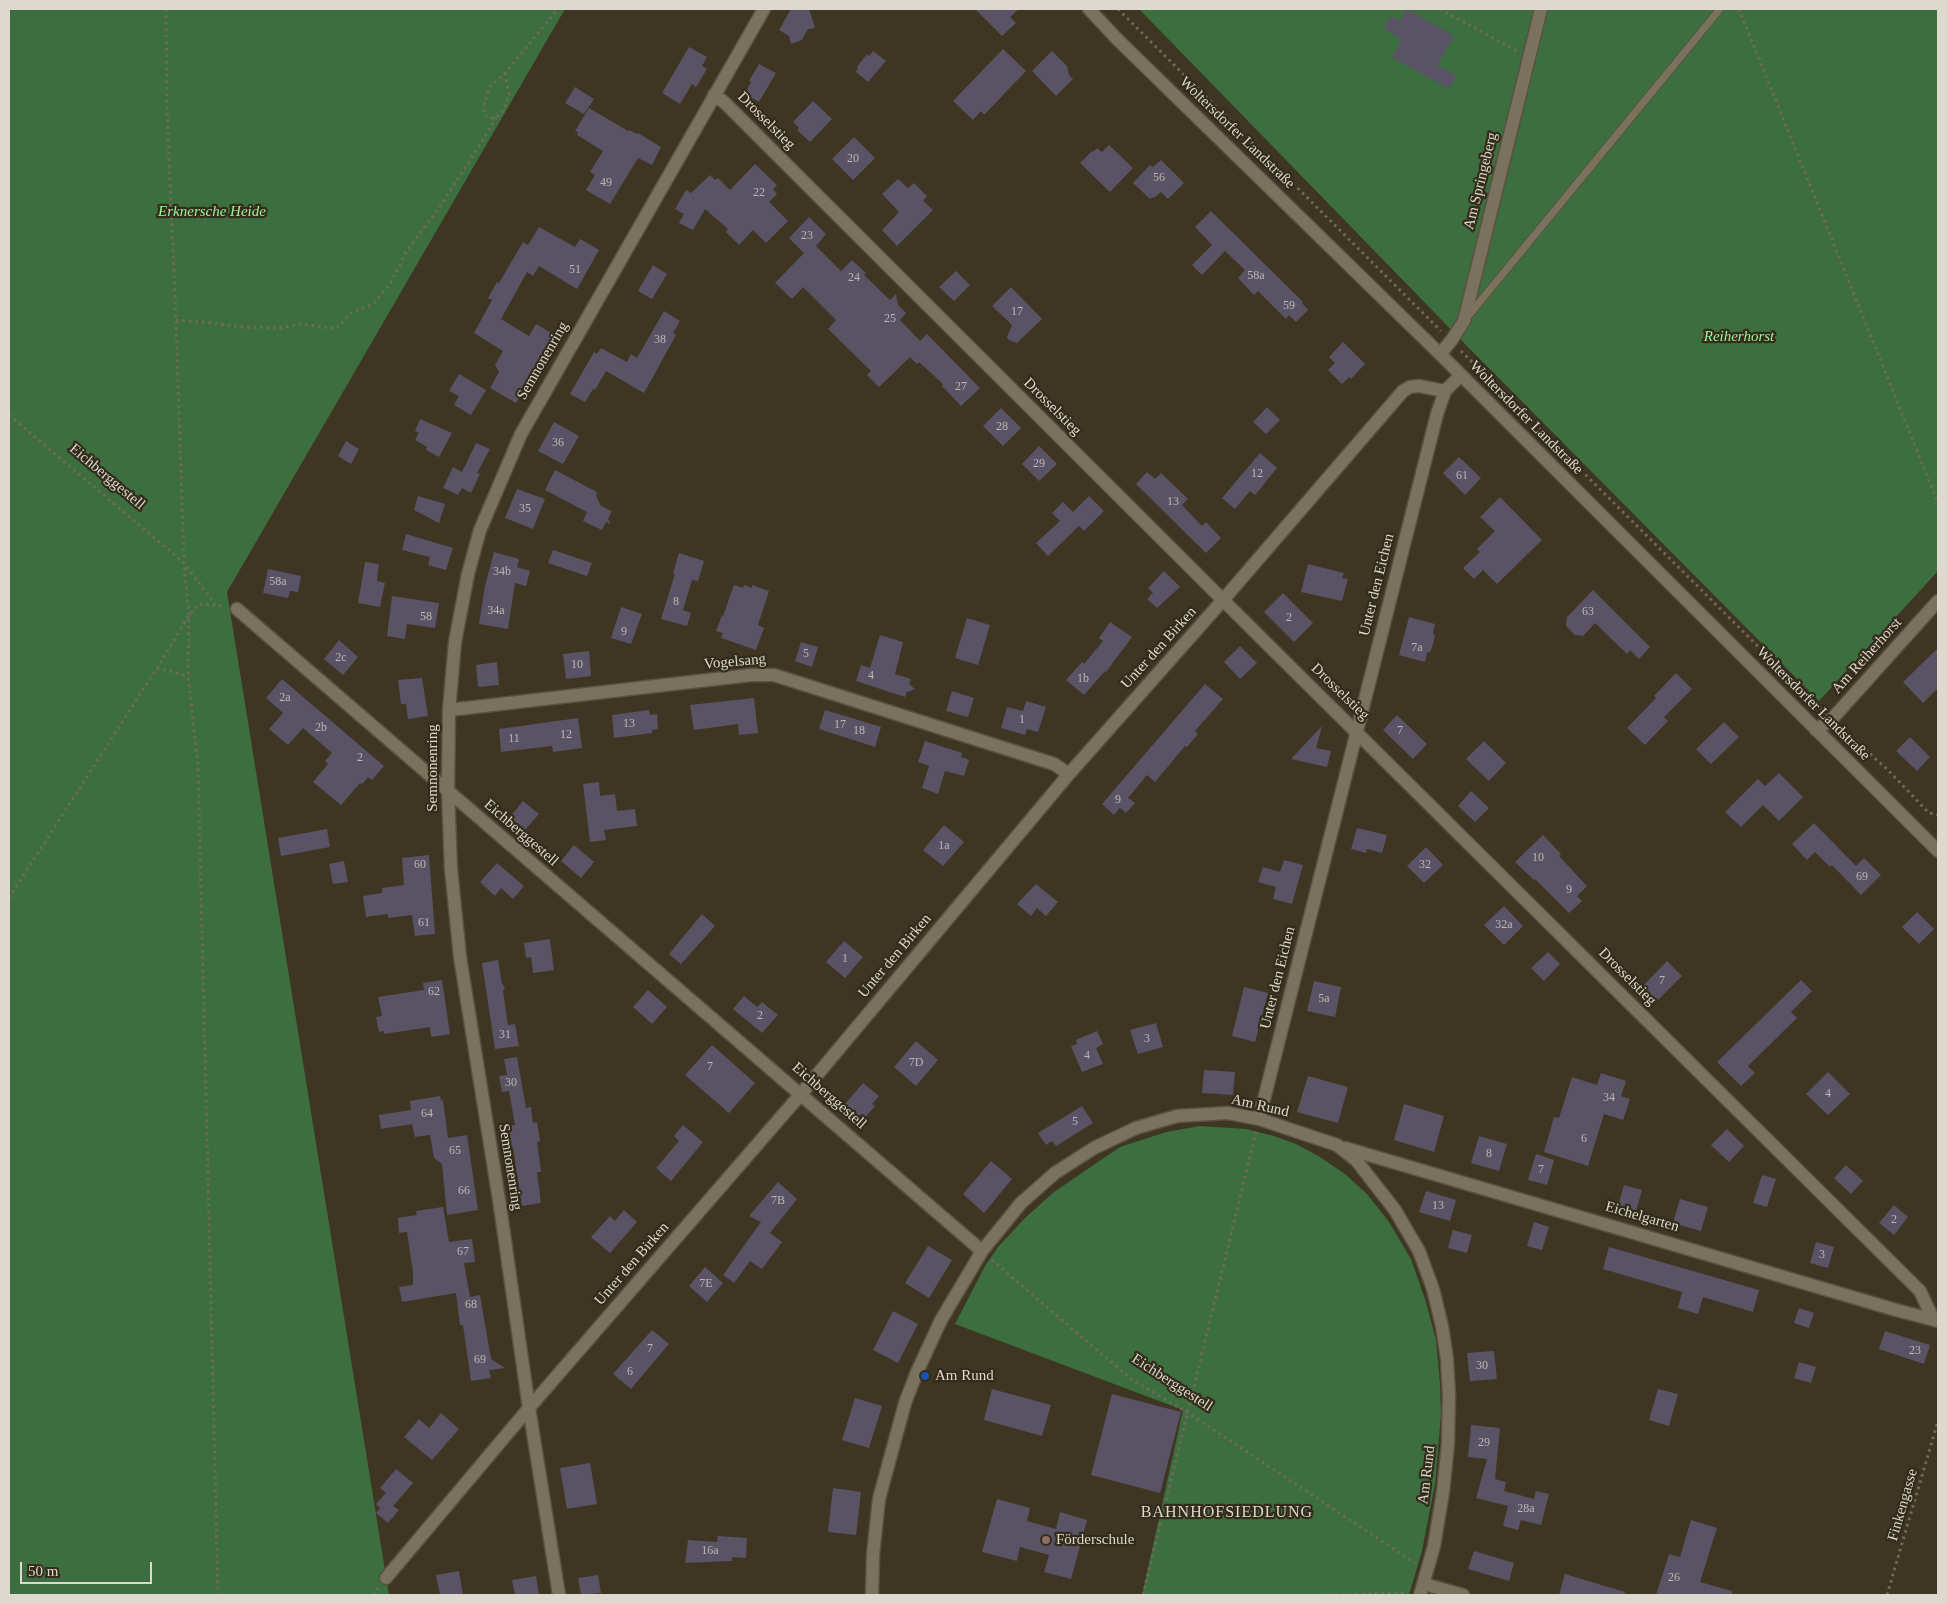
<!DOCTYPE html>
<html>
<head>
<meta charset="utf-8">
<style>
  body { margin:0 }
  #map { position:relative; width:1947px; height:1604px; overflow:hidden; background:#3e3623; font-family:"Times New Roman",serif }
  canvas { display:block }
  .frame { position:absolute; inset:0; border:10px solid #ded9ce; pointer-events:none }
  .scale { position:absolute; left:20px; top:1562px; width:132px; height:22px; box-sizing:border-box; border:2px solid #ded9ce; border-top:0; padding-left:6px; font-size:15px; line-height:18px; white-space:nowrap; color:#ded9ce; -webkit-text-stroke:4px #332c1a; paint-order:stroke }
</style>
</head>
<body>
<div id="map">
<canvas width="1947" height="1604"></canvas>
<div class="frame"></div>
<div class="scale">50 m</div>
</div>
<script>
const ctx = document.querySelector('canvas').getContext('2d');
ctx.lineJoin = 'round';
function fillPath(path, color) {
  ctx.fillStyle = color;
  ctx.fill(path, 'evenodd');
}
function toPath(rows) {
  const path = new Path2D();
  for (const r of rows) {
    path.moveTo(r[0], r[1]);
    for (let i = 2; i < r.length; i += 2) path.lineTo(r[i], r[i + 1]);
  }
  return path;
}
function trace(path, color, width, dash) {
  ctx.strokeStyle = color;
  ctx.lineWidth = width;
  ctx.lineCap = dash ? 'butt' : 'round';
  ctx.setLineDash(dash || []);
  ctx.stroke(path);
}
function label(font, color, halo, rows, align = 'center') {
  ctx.font = font + ' "Times New Roman",serif';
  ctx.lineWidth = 4.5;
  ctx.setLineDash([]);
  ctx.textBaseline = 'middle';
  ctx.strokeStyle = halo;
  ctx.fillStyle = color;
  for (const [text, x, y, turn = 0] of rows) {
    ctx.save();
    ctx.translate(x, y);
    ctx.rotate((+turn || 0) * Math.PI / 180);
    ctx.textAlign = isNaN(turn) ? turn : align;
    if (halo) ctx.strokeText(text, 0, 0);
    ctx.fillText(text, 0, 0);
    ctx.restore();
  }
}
fillPath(toPath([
  [9,9,565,9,227,592,389,1595,9,1595],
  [1139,9,1938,9,1938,571,1819,701,1467,346],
  [1200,1126,1246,1129,1274,1136,1296,1144,1320,1157,1345,1174,1367,1194,1389,1222,1411,1259,1426,1302,1436,1340,1440,1383,1441,1415,1435,1484,1422,1551,1409,1595,1142,1595,1183,1410,955,1324,985,1266,998,1247,1025,1218,1054,1192,1120,1147,1166,1132]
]), '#3c6e3f');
fillPath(toPath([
  [791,9,809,9,815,28,808,29,802,40,791,44,789,36,779,30],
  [975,9,1019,9,1010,17,1016,23,1002,36],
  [1407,9,1454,36,1437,65,1456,76,1449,89,1392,57,1402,39,1384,29,1391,16,1400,21],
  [689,47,707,57,702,66,707,69,696,87,692,84,680,104,662,93],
  [1003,49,1026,71,984,115,981,111,973,120,953,101],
  [873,51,886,61,868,82,856,72,858,68,857,67,867,54,869,56],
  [1052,51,1067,66,1069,75,1073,79,1056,96,1032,71],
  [759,64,776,73,759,102,745,94,751,82,749,81],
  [575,87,594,99,584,114,565,103],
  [813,101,832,119,810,142,797,130,799,128,793,122],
  [589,108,628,131,629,130,637,134,638,133,661,147,652,165,638,158,610,204,586,190,595,175,590,172,603,151,577,135,578,132,575,131],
  [854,137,875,158,853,180,832,159],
  [1109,145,1133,168,1110,192,1080,163,1092,151,1093,152,1097,148,1102,152],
  [1161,160,1184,183,1168,199,1161,192,1154,198,1152,197,1150,199,1133,183,1150,165,1153,167],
  [755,164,777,185,773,189,777,194,769,202,788,221,766,243,753,230,739,245,726,232,728,229,705,209,693,230,679,223,684,214,675,209,686,190,691,193,710,175,715,180,718,178,730,190],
  [898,179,908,188,914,183,927,196,923,201,933,210,897,246,882,230,899,212,882,194],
  [1211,211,1303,302,1302,303,1308,310,1296,322,1289,315,1286,319,1258,291,1254,295,1238,278,1245,270,1225,251,1202,275,1192,265,1212,245,1195,227],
  [809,217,826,234,816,246,841,271,852,260,866,273,864,275,890,300,896,294,898,305,906,313,900,320,920,341,927,334,980,388,961,406,942,386,943,384,919,362,917,364,910,357,879,387,867,375,871,371,828,329,836,320,803,287,792,299,775,283,804,253,789,238],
  [539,227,575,247,580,239,599,250,577,289,539,266,533,276,527,272,501,319,529,336,536,324,556,336,516,403,490,388,499,372,495,365,503,351,474,333,492,300,488,298,497,282,499,283,523,242,528,245],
  [653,265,667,274,652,299,638,291],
  [956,271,970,285,954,301,939,287],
  [1011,287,1042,319,1017,343,1009,340,1007,337,1012,325,992,306],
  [664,311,680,321,673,333,676,335,644,393,606,371,595,390,593,389,585,402,570,394,594,352,597,354,601,348,627,362,631,354,637,358],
  [1343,342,1365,364,1351,379,1349,377,1342,384,1328,370,1335,363,1329,357],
  [459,374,486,390,471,415,454,405,459,396,449,391],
  [1267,407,1280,420,1266,434,1253,422],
  [1001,408,1021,428,1003,446,983,426],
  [420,419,452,433,439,457,426,450,427,447,415,440,419,433,415,431],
  [554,422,579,436,563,464,538,451],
  [346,441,359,449,351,464,338,456],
  [476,443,490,449,477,473,480,474,471,493,462,488,458,495,443,488,453,467,462,472],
  [1039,446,1057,464,1039,481,1022,464],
  [1260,453,1277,468,1255,495,1250,491,1235,509,1222,498],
  [1459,457,1481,478,1465,495,1443,473],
  [555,470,597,492,596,496,601,506,612,511,608,519,611,524,606,522,602,530,583,521,587,512,545,490],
  [1147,472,1155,479,1161,473,1188,499,1182,505,1202,526,1206,522,1221,538,1206,553,1136,484],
  [517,489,545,499,533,529,505,518],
  [418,496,445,504,439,523,414,510],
  [1089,496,1104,511,1084,531,1079,526,1048,556,1036,543,1060,521,1052,513,1063,502,1073,512],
  [1500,497,1542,540,1497,584,1483,570,1474,579,1463,568,1480,552,1477,549,1495,531,1480,517],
  [406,534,453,548,446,570,428,565,430,557,402,550],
  [553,550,592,563,587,576,548,563],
  [494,552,519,559,517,567,530,571,526,586,515,583,508,629,479,624,485,586],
  [679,553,704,561,698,581,692,580,683,610,691,613,687,626,661,619,675,574,673,573],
  [365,562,379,564,377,581,385,583,380,607,358,603],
  [1308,564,1344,573,1342,578,1348,579,1342,601,1301,592],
  [268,569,301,576,298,592,290,591,288,598,263,593],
  [1164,571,1180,587,1157,608,1147,599,1153,593,1148,588],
  [734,585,743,588,744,585,752,588,752,585,769,591,758,625,764,628,756,650,721,638,723,633,716,631,722,615,723,616],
  [1593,590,1650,647,1639,659,1630,650,1627,654,1595,623,1583,636,1575,635,1566,626,1567,617],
  [1283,593,1313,623,1294,642,1264,612],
  [392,596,439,603,435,628,407,624,405,639,387,636],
  [621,607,642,614,631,644,611,638],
  [1409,617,1435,624,1433,633,1435,636,1431,651,1427,653,1425,662,1399,655],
  [967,618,990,625,978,665,955,658],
  [1110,622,1132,637,1106,672,1105,671,1084,695,1066,680,1082,662,1084,664,1103,641,1099,638],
  [880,635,903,642,895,674,911,679,909,684,915,689,907,692,905,697,856,681,861,665,870,668],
  [339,640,358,657,343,675,324,659],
  [801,642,818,647,812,667,795,661],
  [1240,646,1257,663,1240,679,1224,662],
  [1938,648,1938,688,1923,703,1903,682],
  [589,651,591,676,566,679,563,654],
  [497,662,499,685,478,687,476,665],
  [1676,673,1692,689,1664,717,1668,721,1645,745,1627,728,1656,698,1654,696],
  [422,678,428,716,408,719,406,704,401,704,398,680],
  [282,679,384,766,372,780,368,777,362,784,360,783,341,805,313,782,328,764,325,761,332,753,303,728,288,745,269,729,283,713,266,698],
  [1205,684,1223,699,1195,731,1198,734,1187,747,1185,746,1155,782,1147,775,1128,798,1135,803,1126,813,1120,808,1114,815,1102,804],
  [952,691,974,698,968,717,946,711],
  [754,698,758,733,739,735,738,724,694,730,690,705],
  [1026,701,1046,707,1038,732,1027,729,1025,735,1001,728,1007,707,1023,711],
  [649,710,650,715,657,714,658,729,652,730,652,733,614,738,612,715],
  [825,710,881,727,875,747,819,729],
  [1397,715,1427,744,1413,759,1383,730],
  [578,718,582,748,553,752,552,746,501,752,499,729],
  [1724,722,1739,737,1711,764,1696,749],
  [1322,726,1316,748,1331,751,1327,767,1291,759],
  [1910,737,1930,757,1917,771,1896,751],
  [925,741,962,753,961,757,969,760,964,776,945,771,938,794,922,788,929,766,918,762],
  [1484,741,1506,763,1489,781,1466,759],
  [1779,773,1803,797,1779,821,1763,805,1741,827,1725,812,1758,779,1765,786],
  [599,782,600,796,615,794,617,811,635,809,637,826,604,830,606,840,590,842,583,784],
  [1471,791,1489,808,1475,822,1458,806],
  [523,801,539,814,525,830,510,817],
  [1814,823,1856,866,1864,858,1881,875,1861,895,1832,865,1830,867,1815,852,1807,860,1792,844],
  [944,825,964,842,943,866,923,850],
  [1357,828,1387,835,1382,853,1367,849,1366,853,1351,849],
  [327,829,330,847,281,856,278,838],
  [1543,835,1561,854,1559,856,1587,886,1577,896,1582,901,1569,913,1535,879,1534,880,1515,862],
  [574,845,594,862,581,878,561,861],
  [1426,847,1443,865,1424,883,1407,866],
  [429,855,435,934,415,936,412,915,388,918,388,914,366,917,363,896,382,893,382,888,404,885,402,858],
  [1284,860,1303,865,1292,904,1273,899,1276,887,1258,882,1263,867,1280,872],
  [344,861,348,882,333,884,329,864],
  [497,863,524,886,513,899,501,888,495,896,480,882],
  [1036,884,1058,902,1046,916,1037,908,1031,916,1017,904],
  [1504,906,1523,926,1504,945,1484,925],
  [1917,912,1934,929,1919,944,1902,927],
  [702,914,715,926,681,964,669,954],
  [550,939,554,970,533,973,531,957,526,958,524,943],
  [844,941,863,957,845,978,826,962],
  [1548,952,1560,964,1544,981,1531,968],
  [498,960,502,984,505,987,503,991,508,1025,515,1024,519,1046,495,1049,482,963],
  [1667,961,1682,976,1657,1001,1642,987],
  [442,980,450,1034,431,1037,430,1027,384,1034,384,1031,379,1032,376,1017,382,1016,378,997,424,990,423,983],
  [1801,980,1812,991,1791,1012,1797,1018,1748,1066,1755,1073,1741,1086,1717,1062],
  [1314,981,1341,987,1335,1017,1307,1011],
  [1244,987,1268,993,1255,1042,1232,1036],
  [648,990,667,1007,652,1024,633,1007],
  [744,996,757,1007,762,1002,778,1015,762,1033,733,1009],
  [1156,1023,1163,1047,1138,1054,1130,1030],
  [1097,1031,1103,1044,1096,1048,1103,1064,1082,1072,1071,1046,1077,1044,1076,1040],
  [916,1041,938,1060,916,1086,894,1067],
  [712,1045,755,1083,729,1113,685,1075],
  [517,1057,526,1108,531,1107,533,1123,537,1122,540,1141,537,1142,541,1172,537,1172,541,1203,522,1206,513,1147,510,1147,507,1126,515,1125,509,1091,502,1092,499,1076,507,1075,504,1059],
  [1204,1070,1235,1072,1233,1095,1202,1093],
  [1828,1072,1850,1094,1828,1115,1806,1094],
  [1601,1073,1626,1081,1621,1096,1630,1099,1623,1120,1604,1114,1588,1166,1544,1152,1554,1117,1559,1118,1572,1077,1597,1085],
  [1308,1076,1348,1087,1338,1123,1297,1112],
  [863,1083,879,1096,872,1104,875,1106,863,1120,845,1104],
  [440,1096,441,1101,443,1100,448,1138,467,1135,478,1210,447,1215,442,1164,434,1158,430,1135,415,1137,412,1124,381,1129,379,1115,411,1110,410,1101],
  [1404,1104,1444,1116,1434,1152,1394,1140],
  [1082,1106,1093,1123,1056,1146,1052,1141,1046,1145,1038,1133],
  [683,1125,703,1142,671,1181,656,1168,679,1141,674,1136],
  [1727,1129,1744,1146,1729,1162,1711,1145],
  [1479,1136,1507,1144,1499,1171,1471,1163],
  [1536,1154,1554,1160,1547,1185,1528,1180],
  [991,1161,1012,1179,984,1213,963,1194],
  [1846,1165,1863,1181,1851,1194,1834,1178],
  [1762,1175,1776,1179,1767,1207,1753,1203],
  [778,1182,797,1199,770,1233,782,1242,762,1269,750,1261,734,1283,723,1275,761,1222,749,1216],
  [1624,1185,1642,1190,1636,1211,1618,1206],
  [1426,1191,1456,1200,1450,1221,1419,1212],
  [1680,1199,1708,1207,1701,1231,1673,1223],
  [1894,1205,1908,1217,1894,1235,1879,1223],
  [443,1207,449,1242,472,1239,475,1262,464,1263,470,1297,480,1295,491,1359,505,1368,489,1370,491,1378,471,1381,463,1325,460,1325,456,1293,402,1302,399,1287,413,1285,413,1272,407,1232,399,1233,398,1218,417,1215,416,1211],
  [624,1210,637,1222,610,1253,591,1237,610,1216,615,1221],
  [1534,1222,1549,1227,1542,1250,1527,1246],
  [1453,1230,1472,1235,1467,1253,1448,1248],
  [1816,1242,1834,1247,1828,1268,1810,1263],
  [928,1246,952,1260,929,1298,905,1283],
  [1609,1247,1759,1290,1753,1312,1703,1297,1698,1314,1678,1308,1682,1292,1603,1269],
  [705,1267,723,1283,707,1302,689,1286],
  [1799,1308,1814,1313,1809,1328,1794,1323],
  [893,1311,918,1324,898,1363,873,1350],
  [652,1330,669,1344,631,1389,613,1374],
  [1885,1331,1930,1345,1924,1364,1879,1349],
  [1494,1351,1497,1379,1470,1381,1467,1353],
  [1799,1362,1816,1367,1811,1383,1794,1378],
  [992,1389,1051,1405,1042,1436,984,1420],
  [1658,1389,1678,1394,1669,1426,1649,1420],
  [1112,1394,1181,1412,1160,1493,1091,1475],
  [855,1398,882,1406,869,1448,842,1440],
  [441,1413,459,1429,432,1460,404,1437,419,1419,429,1428],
  [1471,1425,1500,1428,1495,1479,1506,1482,1504,1491,1534,1499,1536,1491,1549,1494,1541,1525,1521,1520,1518,1530,1503,1526,1508,1506,1476,1498,1487,1459,1468,1457],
  [590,1463,597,1504,567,1509,560,1468],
  [396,1469,413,1483,393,1506,399,1510,388,1523,376,1513,380,1508,376,1504,386,1493,380,1488],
  [833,1488,861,1492,856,1535,828,1532],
  [997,1499,1030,1508,1027,1521,1056,1529,1060,1512,1087,1520,1071,1579,1044,1572,1049,1555,1020,1547,1017,1561,982,1552],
  [1691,1520,1717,1528,1700,1582,1732,1591,1732,1595,1656,1595,1669,1554,1680,1557],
  [718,1536,747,1538,746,1558,732,1557,732,1561,685,1563,688,1540,717,1542],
  [1474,1551,1514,1563,1509,1581,1468,1569],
  [459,1571,463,1595,440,1595,436,1575],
  [1565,1574,1625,1592,1624,1595,1559,1595],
  [598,1575,601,1593,581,1595,578,1578],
  [536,1576,539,1595,515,1595,512,1580]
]), '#5a5265');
const service = toPath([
  [1469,315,1720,9]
]);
const minor = toPath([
  [714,95,724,102,1239,616,1920,1291,1933,1319],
  [1440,354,1451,341,1464,321,1541,9],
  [237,609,982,1251],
  [449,710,751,675,774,675,1054,764,1069,774],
  [1816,730,1832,719,1938,601],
  [1259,1119,1437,414,1445,391,1460,376],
  [1345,1148,1896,1310,1938,1321],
  [386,1578,529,1408,801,1094,1069,774,1223,600,1403,391,1410,387,1419,386,1445,391],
  [1424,1584,1463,1595],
  [559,1595,529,1408,500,1206,460,957,451,869,448,791,449,710,455,642,468,574,480,530,521,434,764,9],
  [872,1595,873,1555,879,1499,905,1403,917,1372,941,1320,982,1251,1021,1203,1055,1173,1094,1148,1136,1128,1177,1116,1228,1113,1259,1119,1337,1145,1356,1160,1395,1210,1419,1251,1433,1289,1442,1326,1447,1359,1449,1395,1448,1444,1443,1492,1434,1546,1420,1595]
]);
const secondary = toPath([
  [1089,9,1116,38,1440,354,1938,851]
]);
trace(service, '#595242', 9);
trace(minor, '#595242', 15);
trace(secondary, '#595242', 15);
trace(toPath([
  [166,9,167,111,176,320,184,563,189,615,188,676,198,765,218,1595],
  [1118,9,1441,331],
  [1440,9,1517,51],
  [1739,9,1938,503],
  [505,73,509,94,504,110,496,118,488,118,484,114,484,103,490,87,505,73,558,9],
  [176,320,214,323,241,327,279,328,303,324,336,329,351,313,373,304,390,284,406,252,443,202,481,143,496,118],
  [1461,351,1822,710],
  [9,415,184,563,215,604],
  [157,668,188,676],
  [1841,728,1887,769,1929,813,1938,815],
  [9,898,157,668,189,615,199,604,224,606],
  [992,1260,1131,1379,1188,1413,1415,1563],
  [373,1595,378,1588],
  [1143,1595,1256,1132],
  [1323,1595,1407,1593],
  [1887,1595,1938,1421]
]), '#716a59', 3, [2.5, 4]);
trace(service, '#7b725e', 7);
trace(minor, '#7b725e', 12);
trace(secondary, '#7b725e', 12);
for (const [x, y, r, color] of [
  [925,1376,5,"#1a4fb4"],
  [1046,1540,5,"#8d6e63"]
]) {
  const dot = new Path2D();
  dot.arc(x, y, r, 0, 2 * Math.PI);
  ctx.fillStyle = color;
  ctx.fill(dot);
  trace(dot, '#332c1a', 2);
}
label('12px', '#bdb7b4', null, [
  ["20",853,159],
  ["56",1159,178],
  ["49",606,183],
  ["22",759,193],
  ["23",807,236],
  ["51",575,270],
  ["58a",1256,276],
  ["24",854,278],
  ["59",1289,306],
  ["17",1017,312],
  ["25",890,319],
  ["38",660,340],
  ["27",961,387],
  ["28",1002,427],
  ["36",558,443],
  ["29",1039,464],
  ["12",1257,474],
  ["61",1462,476],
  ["13",1173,502],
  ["35",525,509],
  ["34b",502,572],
  ["58a",278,582],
  ["8",676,602],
  ["34a",496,611],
  ["63",1588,612],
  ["58",426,617],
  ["2",1289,618],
  ["9",624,632],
  ["7a",1417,648],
  ["5",806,654],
  ["2c",341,658],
  ["10",577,665],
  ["4",871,676],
  ["1b",1083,679],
  ["2a",285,698],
  ["1",1022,720],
  ["13",629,724],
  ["17",840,725],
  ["2b",321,728],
  ["18",859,731],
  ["7",1400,731],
  ["12",566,735],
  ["11",514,739],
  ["2",360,758],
  ["9",1118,800],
  ["1a",944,846],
  ["10",1538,858],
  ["60",420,865],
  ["32",1425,865],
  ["69",1862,877],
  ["9",1569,890],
  ["61",424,923],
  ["32a",1504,925],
  ["1",845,959],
  ["7",1662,981],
  ["62",434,992],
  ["5a",1324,999],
  ["2",760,1016],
  ["31",505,1035],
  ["3",1147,1039],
  ["4",1087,1056],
  ["7D",916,1063],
  ["7",710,1067],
  ["30",511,1083],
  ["4",1828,1094],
  ["34",1609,1098],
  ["64",427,1114],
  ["5",1075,1122],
  ["6",1584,1139],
  ["65",455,1151],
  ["8",1489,1154],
  ["7",1541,1170],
  ["66",464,1191],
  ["7B",778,1201],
  ["13",1438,1206],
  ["2",1894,1220],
  ["67",463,1252],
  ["3",1822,1255],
  ["7E",706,1284],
  ["68",471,1305],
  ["7",650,1349],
  ["23",1915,1351],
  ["69",480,1360],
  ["30",1482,1366],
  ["6",630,1372],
  ["29",1484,1443],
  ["28a",1526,1509],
  ["16a",710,1551],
  ["26",1674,1578]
]);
label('15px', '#ded9ce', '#332c1a', [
  ["Drosselstieg",766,121,45],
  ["Woltersdorfer Landstraße",1237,133,44],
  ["Am Springeberg",1481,181,-76],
  ["Semnonenring",543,361,-60],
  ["Drosselstieg",1052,407,45],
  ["Woltersdorfer Landstraße",1526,418,45],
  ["Eichberggestell",107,477,40],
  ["Unter den Eichen",1377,585,-76],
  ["Unter den Birken",1159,648,-48],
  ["Am Reiherhorst",1867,656,-48],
  ["Vogelsang",735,662,-5],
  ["Drosselstieg",1340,692,44],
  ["Woltersdorfer Landstraße",1813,704,45],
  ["Semnonenring",433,768,-90],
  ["Eichberggestell",521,833,41],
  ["Unter den Birken",895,956,-50],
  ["Drosselstieg",1627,977,45],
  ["Unter den Eichen",1278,978,-76],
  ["Eichberggestell",829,1096,41],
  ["Am Rund",1260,1106,13],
  ["Semnonenring",510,1167,81],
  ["Eichelgarten",1642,1217,16],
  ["Unter den Birken",632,1264,-49],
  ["Eichberggestell",1172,1383,33],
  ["Am Rund",1427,1475,-83],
  ["Finkengasse",1903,1505,-74]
]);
label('italic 15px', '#9af89f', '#332c1a', [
  ["Erknersche Heide",212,212],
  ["Reiherhorst",1739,337]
]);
label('15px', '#ded9ce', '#332c1a', [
  ["Am Rund",935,1376],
  ["Förderschule",1056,1540]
], 'left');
ctx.letterSpacing = '1px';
label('16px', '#ded9ce', '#332c1a', [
  ["BAHNHOFSIEDLUNG",1227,1513]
]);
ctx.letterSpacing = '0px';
</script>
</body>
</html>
